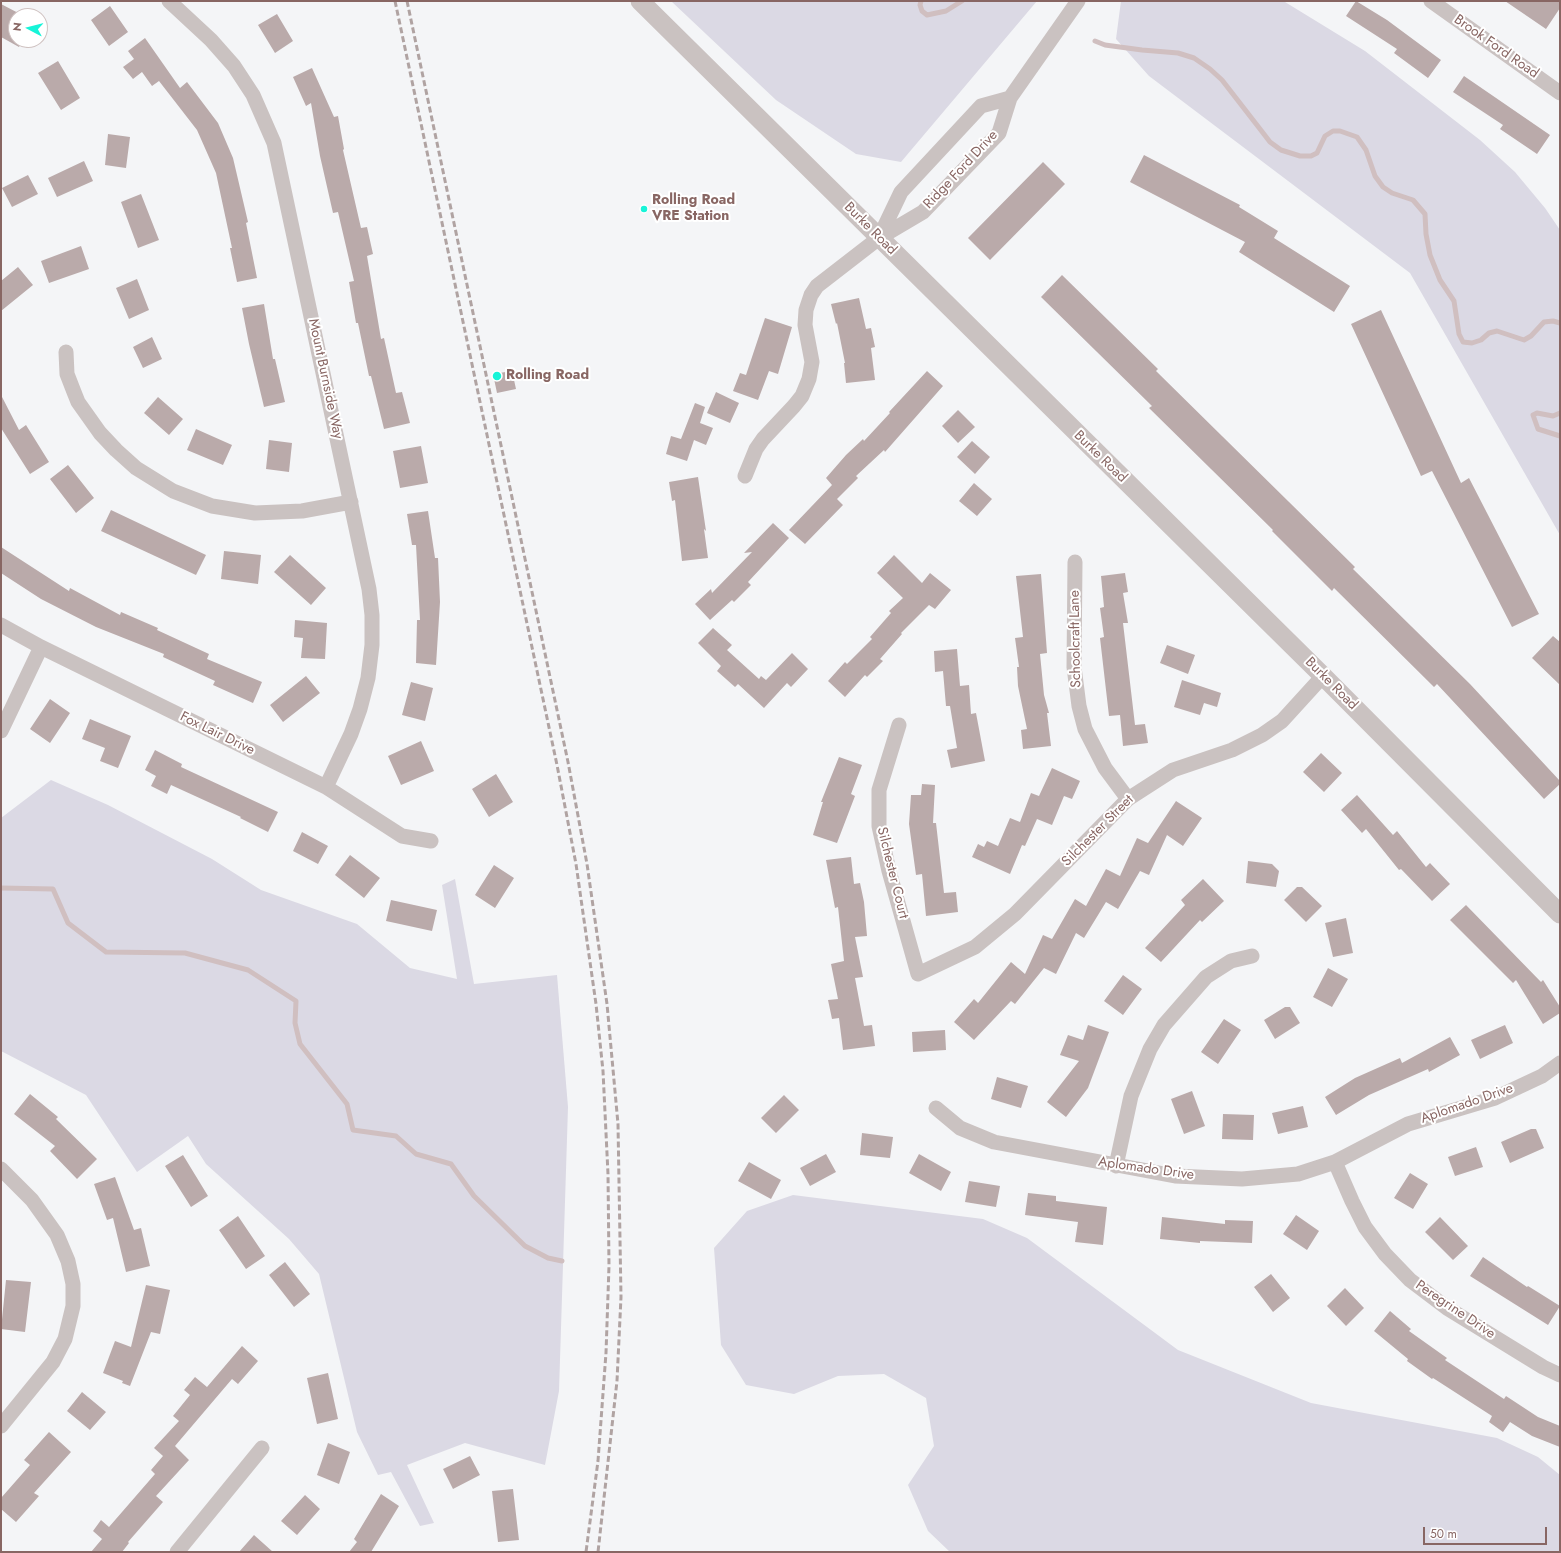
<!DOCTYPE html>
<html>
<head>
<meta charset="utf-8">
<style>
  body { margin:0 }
  #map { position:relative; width:1561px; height:1553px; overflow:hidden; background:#f4f5f7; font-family:Jost,sans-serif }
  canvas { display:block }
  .frame { position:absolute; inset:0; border:2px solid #886663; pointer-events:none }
  .north { position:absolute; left:8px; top:8px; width:40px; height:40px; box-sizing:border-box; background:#fff; border:1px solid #cfc2c1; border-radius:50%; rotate:277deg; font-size:11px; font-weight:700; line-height:16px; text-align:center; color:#886663 }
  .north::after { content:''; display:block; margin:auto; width:14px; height:18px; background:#17f4d8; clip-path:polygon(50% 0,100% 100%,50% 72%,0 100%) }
  .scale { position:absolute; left:1423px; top:1527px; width:124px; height:18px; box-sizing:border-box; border:2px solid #886663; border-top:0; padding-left:5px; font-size:12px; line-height:14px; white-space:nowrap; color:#886663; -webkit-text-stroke:3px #fff; paint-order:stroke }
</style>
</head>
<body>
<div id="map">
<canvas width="1561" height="1553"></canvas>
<div class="frame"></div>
<div class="north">N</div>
<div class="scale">50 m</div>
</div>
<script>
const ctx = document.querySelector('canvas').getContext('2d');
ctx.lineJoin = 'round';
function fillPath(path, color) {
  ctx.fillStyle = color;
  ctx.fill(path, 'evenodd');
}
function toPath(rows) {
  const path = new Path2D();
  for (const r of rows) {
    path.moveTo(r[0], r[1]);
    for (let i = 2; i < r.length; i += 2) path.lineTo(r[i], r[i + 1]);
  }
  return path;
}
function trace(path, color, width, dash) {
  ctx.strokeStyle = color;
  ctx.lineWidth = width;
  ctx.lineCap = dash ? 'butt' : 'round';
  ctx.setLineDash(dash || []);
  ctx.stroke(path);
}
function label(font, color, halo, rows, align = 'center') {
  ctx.font = font + ' Jost,sans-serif';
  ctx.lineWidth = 4;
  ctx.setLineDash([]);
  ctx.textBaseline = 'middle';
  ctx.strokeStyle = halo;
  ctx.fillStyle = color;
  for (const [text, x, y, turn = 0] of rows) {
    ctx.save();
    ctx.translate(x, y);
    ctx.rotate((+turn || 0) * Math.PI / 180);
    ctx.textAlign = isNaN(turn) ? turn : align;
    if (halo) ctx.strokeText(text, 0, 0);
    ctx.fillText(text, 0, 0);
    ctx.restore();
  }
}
fillPath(toPath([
  [671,1,1037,1,901,162,856,154,776,100],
  [1121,1,1285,2,1365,51,1480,140,1515,172,1545,208,1560,230,1560,535,1410,273,1149,76,1116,39],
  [51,780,108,805,212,859,261,890,357,924,410,968,457,979,442,885,455,879,474,984,557,975,568,1107,559,1391,545,1465,465,1443,407,1465,434,1523,420,1526,391,1472,378,1475,357,1432,319,1274,289,1239,206,1164,188,1136,137,1172,86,1095,1,1051,1,818],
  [793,1195,983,1219,1027,1238,1178,1350,1311,1403,1497,1438,1538,1457,1560,1475,1560,1552,950,1552,928,1531,908,1485,934,1446,926,1398,884,1374,838,1376,794,1394,746,1385,721,1345,714,1248,747,1211]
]), '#dbd9e4');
trace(toPath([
  [921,1,920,5,922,11,927,15,946,11,962,1],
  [1095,41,1105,45,1142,50,1178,53,1194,58,1210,69,1222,80,1260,129,1270,142,1281,150,1300,156,1311,156,1317,153,1325,136,1333,131,1340,131,1357,137,1366,150,1375,176,1383,187,1392,193,1413,200,1425,214,1426,234,1430,255,1440,280,1454,301,1459,334,1463,342,1472,343,1481,340,1489,333,1497,331,1524,340,1531,336,1544,322,1553,321,1560,323],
  [1560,413,1553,416,1537,413,1533,415,1538,429,1560,436],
  [1,888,53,889,68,923,106,952,185,953,248,970,296,1001,295,1023,300,1044,347,1104,353,1130,396,1136,416,1154,451,1164,474,1196,525,1246,548,1258,562,1261]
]), '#d0bfc0', 5);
fillPath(toPath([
  [1356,1,1387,20,1441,60,1428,78,1394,53,1397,49,1346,16],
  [1505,1,1560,1,1560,8,1546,29],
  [1,4,24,16,16,16,16,40,23,40,19,47,1,37],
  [110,6,128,32,109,46,91,20],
  [277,14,293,41,275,53,258,25],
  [145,38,180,88,187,82,218,123,233,158,248,222,246,223,257,278,237,282,230,248,232,248,216,173,197,130,159,81,152,86,142,72,133,79,123,67,134,59,128,51],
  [58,61,80,98,61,110,38,73],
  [312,68,334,117,338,116,344,149,343,150,361,228,367,227,373,254,367,256,381,339,384,338,396,393,402,392,410,423,384,429,371,376,369,376,358,323,356,323,349,282,354,281,338,212,333,213,320,156,311,103,306,106,293,77],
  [1464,76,1550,135,1537,154,1500,129,1503,125,1453,92],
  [108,134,130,137,126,168,105,165],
  [1144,155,1240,205,1239,207,1278,231,1274,238,1350,286,1334,312,1239,252,1245,242,1130,182],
  [84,161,93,181,57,197,48,178],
  [1043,162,1065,184,990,260,968,238],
  [28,175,38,194,12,207,2,188],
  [141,194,159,240,138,248,121,202],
  [81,246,89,269,49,283,41,261],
  [18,267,33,285,1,311,1,281],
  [1062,275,1158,369,1156,371,1355,567,1353,569,1470,684,1560,781,1560,784,1544,799,1437,684,1434,687,1334,588,1332,591,1272,531,1273,530,1149,408,1152,406,1041,297],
  [137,279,149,310,129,319,116,288],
  [859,298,866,329,871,328,875,347,871,348,875,380,846,383,844,363,845,363,837,323,836,324,831,304],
  [264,304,273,359,275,359,285,402,264,407,249,344,242,308],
  [1381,310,1461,483,1469,478,1539,614,1512,627,1432,471,1421,476,1351,324],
  [765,318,792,327,778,374,769,371,758,400,733,391,740,373,746,375],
  [152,337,162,359,143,368,133,347],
  [512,371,516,389,497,393,493,374],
  [927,371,943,386,885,452,884,450,856,476,858,478,837,499,843,505,805,544,789,530,832,485,826,478,846,455,863,439,864,441,890,413,889,412],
  [716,392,739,403,730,423,707,413],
  [1,395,19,430,26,425,49,462,30,474,1,428],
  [158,397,183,419,169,435,144,413],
  [695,403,705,407,700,423,713,428,706,445,694,440,687,461,666,454,671,436,681,439],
  [958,410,975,427,958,443,942,426],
  [196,429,232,445,223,465,187,450],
  [269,440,292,443,289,472,266,469],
  [972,441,990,457,975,474,957,457],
  [421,446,428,483,400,488,393,451],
  [68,465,94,498,76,513,50,479],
  [698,477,706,531,704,529,708,558,682,561,675,500,672,501,669,482],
  [974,483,992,499,977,516,959,501],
  [111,510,206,555,196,575,101,531],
  [428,511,435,558,438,558,440,602,436,665,416,663,417,620,420,620,416,545,412,545,407,514],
  [773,523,789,538,748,582,751,585,734,602,732,600,710,620,695,604,711,589,712,593,752,552,744,553],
  [1,547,69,591,70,588,120,615,121,612,158,628,157,630,209,654,207,659,262,682,253,703,213,685,215,681,163,657,164,654,96,627,41,599,1,573],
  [224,551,261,555,258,584,221,579],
  [290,555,326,588,311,605,274,572],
  [894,555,922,583,930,573,951,590,935,609,929,605,901,633,902,634,880,659,883,661,867,677,865,675,845,697,828,681,845,662,847,664,872,639,870,637,891,613,889,611,903,598,877,573],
  [1125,573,1128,592,1123,593,1128,623,1123,623,1135,725,1145,724,1148,743,1123,746,1120,715,1109,716,1100,638,1104,637,1100,608,1104,607,1101,576],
  [1041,574,1047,653,1040,654,1044,695,1049,713,1047,713,1051,746,1023,749,1021,730,1027,729,1018,686,1017,667,1019,667,1015,638,1023,637,1016,576],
  [295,620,327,623,325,659,301,658,303,638,294,637],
  [713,628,732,645,727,650,759,679,761,676,766,680,792,653,808,669,791,687,787,683,764,708,738,684,735,687,717,671,721,666,698,643],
  [1553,636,1560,642,1560,685,1532,658],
  [1167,645,1195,655,1188,674,1160,663],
  [957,649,960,686,969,685,971,714,976,713,985,761,951,768,947,750,957,748,950,706,946,706,943,671,935,672,934,651],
  [306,676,320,693,283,722,270,705],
  [1182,680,1221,693,1217,707,1204,703,1200,715,1174,707],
  [411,682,433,688,425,721,402,715],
  [50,699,70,713,50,743,30,729],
  [90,719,131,736,118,768,100,761,105,748,82,739],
  [421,741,434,771,401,785,388,756],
  [155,750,182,764,181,767,278,812,268,832,240,818,241,817,171,785,167,794,151,786,156,776,145,770],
  [1321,753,1342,773,1324,792,1303,772],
  [839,757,862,765,851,794,855,796,837,843,813,835,823,802,821,802],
  [1052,768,1080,781,1072,799,1064,796,1052,825,1037,819,1025,846,1022,845,1010,874,972,857,978,844,984,847,987,841,998,846,1010,818,1020,822,1031,793,1039,796],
  [496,774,513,802,489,817,472,789],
  [922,784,935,785,933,823,936,823,944,893,956,892,958,912,926,916,922,874,916,875,909,824,911,795,921,795],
  [1357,795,1393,835,1397,831,1426,867,1430,863,1450,884,1432,901,1401,869,1399,870,1366,829,1362,833,1341,810],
  [1176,801,1202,818,1183,846,1167,835,1149,875,1140,871,1118,909,1106,902,1084,938,1076,933,1056,974,1044,968,1015,1004,1011,1001,974,1040,954,1022,974,999,978,1003,1011,962,1025,974,1043,935,1052,939,1075,899,1086,906,1106,869,1120,876,1137,838,1148,843],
  [302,832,328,846,318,864,293,851],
  [350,855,380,878,364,898,335,875],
  [851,857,854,884,860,883,864,902,867,936,855,937,863,977,855,978,864,1026,872,1025,875,1046,843,1050,839,1018,832,1019,828,1000,838,999,831,964,844,961,838,907,835,908,826,860],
  [1248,861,1272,864,1279,871,1276,887,1246,883],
  [494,865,514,878,495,908,475,895],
  [1203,879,1224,901,1202,922,1200,920,1161,962,1145,948,1185,905,1181,900],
  [1297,887,1302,887,1322,906,1306,922,1284,900],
  [391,900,437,910,432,931,386,921],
  [1466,905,1541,982,1543,980,1560,1007,1560,1013,1543,1024,1516,980,1513,983,1450,920],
  [1346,918,1353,953,1333,957,1325,923],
  [1328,968,1348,979,1332,1007,1313,997],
  [1123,975,1142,989,1123,1015,1104,1001],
  [1285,1007,1290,1007,1300,1023,1275,1039,1264,1020],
  [1224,1019,1241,1030,1218,1064,1201,1052],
  [1088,1025,1109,1032,1088,1088,1066,1117,1047,1102,1079,1061,1060,1055,1068,1035,1083,1040],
  [1505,1025,1513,1043,1480,1059,1471,1040],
  [945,1030,946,1050,913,1052,912,1032],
  [1450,1037,1460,1055,1429,1072,1428,1069,1369,1095,1336,1115,1325,1097,1355,1078,1400,1058,1402,1063],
  [997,1077,1028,1086,1021,1108,991,1099],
  [1192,1091,1205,1126,1184,1134,1171,1099],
  [30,1094,58,1117,56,1119,97,1159,77,1179,50,1151,55,1146,14,1114],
  [784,1095,799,1110,776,1133,761,1118],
  [1303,1106,1308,1127,1278,1134,1272,1113],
  [1223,1114,1254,1115,1253,1140,1222,1139],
  [1531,1129,1536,1129,1544,1148,1510,1163,1501,1142],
  [862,1133,893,1137,890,1158,860,1155],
  [1476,1147,1483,1167,1455,1176,1448,1157],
  [826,1154,836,1172,810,1186,800,1168],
  [919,1154,951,1172,941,1191,909,1173],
  [183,1155,208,1196,191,1207,165,1166],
  [749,1162,781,1180,771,1199,738,1181],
  [1410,1173,1428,1184,1413,1209,1394,1198],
  [115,1177,134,1230,141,1228,150,1266,126,1272,113,1218,107,1220,94,1184],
  [969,1181,1000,1186,996,1207,965,1202],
  [1028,1193,1056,1196,1056,1201,1107,1207,1103,1245,1075,1242,1078,1222,1025,1215],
  [1296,1215,1319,1231,1307,1250,1283,1234],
  [238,1216,265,1256,246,1269,219,1230],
  [1162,1217,1225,1224,1225,1220,1253,1221,1252,1243,1200,1241,1200,1243,1160,1239],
  [1440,1217,1468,1246,1453,1260,1425,1232],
  [1483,1257,1527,1287,1528,1286,1560,1306,1548,1325,1470,1276],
  [285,1262,310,1294,294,1307,269,1275],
  [1271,1274,1290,1298,1273,1312,1254,1287],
  [6,1280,31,1282,25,1332,1,1329],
  [146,1285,170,1290,160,1334,151,1332,130,1386,122,1383,123,1381,103,1373,115,1341,131,1347],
  [1345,1288,1364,1308,1346,1326,1327,1306],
  [1390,1311,1411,1329,1409,1331,1447,1358,1445,1360,1504,1399,1506,1396,1538,1417,1560,1426,1560,1447,1532,1436,1510,1422,1503,1432,1489,1422,1492,1416,1433,1378,1432,1379,1407,1361,1408,1359,1374,1331],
  [242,1346,258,1361,238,1384,232,1379,175,1446,189,1460,156,1496,163,1502,128,1542,129,1543,122,1552,91,1552,102,1539,93,1531,101,1520,109,1527,155,1474,151,1470,163,1456,154,1448,179,1421,173,1416,190,1395,184,1390,195,1377,207,1387],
  [328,1373,338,1419,317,1424,307,1378],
  [82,1392,106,1412,90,1430,67,1411],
  [49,1432,71,1452,34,1493,39,1496,16,1522,1,1509,1,1498,30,1465,24,1460],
  [328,1443,350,1452,339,1484,317,1475],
  [470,1456,480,1475,453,1489,443,1469],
  [513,1489,519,1540,498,1542,492,1491],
  [381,1494,399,1506,371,1552,349,1552,357,1542,354,1539],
  [305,1495,320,1509,297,1535,281,1521],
  [254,1535,273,1552,239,1552]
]), '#baaaaa');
trace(toPath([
  [169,1,211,40,234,66,253,95,274,143,369,589,372,615,372,645,368,678,360,709,351,734,326,787],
  [1431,1,1560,93],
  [879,238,901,192,981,106,1010,98],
  [66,352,67,374,74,392,78,402,100,433,116,450,136,468,173,491,212,506,255,513,302,511,351,502],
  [745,476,756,449,763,439,794,406,802,396,809,379,812,362,805,325,806,310,811,295,817,286,879,238,923,212,999,133,1010,98,1078,1],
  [1075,562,1074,667,1079,706,1085,729,1105,768,1128,799],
  [1,625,41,647,326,787,402,836,431,841],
  [899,725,879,790,879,826,889,871,918,974,975,947,1015,914,1128,799,1173,770,1232,750,1262,735,1282,721,1323,676],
  [1,731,41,647],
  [936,1108,960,1128,994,1142,1175,1176,1242,1179,1298,1174,1335,1162,1408,1124,1495,1098,1542,1076,1560,1063],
  [1335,1162,1352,1201,1365,1227,1385,1254,1410,1280,1447,1308,1543,1367,1560,1375],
  [1116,1166,1131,1096,1150,1049,1164,1025,1206,977,1231,961,1252,956],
  [1,1169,32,1200,57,1235,68,1261,73,1284,73,1306,65,1339,53,1362,1,1426],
  [177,1552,262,1448]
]), '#cac2c1', 15);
trace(toPath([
  [640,1,1323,676,1560,914]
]), '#cac2c1', 19);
trace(toPath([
  [395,1,557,765,576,864,596,1004,603,1071,608,1174,609,1266,606,1353,598,1461,586,1552],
  [407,1,568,762,587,864,607,1004,618,1124,621,1297,617,1381,598,1552]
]), '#b0a3a2', 3, [6, 3]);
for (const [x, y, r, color] of [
  [644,209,4,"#17f4d8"],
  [497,376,5,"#17f4d8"]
]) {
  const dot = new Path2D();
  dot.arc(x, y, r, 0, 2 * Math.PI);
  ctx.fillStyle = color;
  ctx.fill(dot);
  trace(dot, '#fff', 1.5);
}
label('14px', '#886663', '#fff', [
  ["Brook Ford Road",1496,47,35],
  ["Ridge Ford Drive",961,170,-47],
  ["Burke Road",870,229,45],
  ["Mount Burnside Way",325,379,78],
  ["Burke Road",1100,457,44],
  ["Schoolcraft Lane",1076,639,-91],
  ["Burke Road",1331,684,45],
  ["Fox Lair Drive",217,734,26],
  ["Silchester Street",1098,831,-45],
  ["Silchester Court",892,873,76],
  ["Aplomado Drive",1467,1104,-19],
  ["Aplomado Drive",1146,1169,8],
  ["Peregrine Drive",1455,1310,34]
]);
label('bold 14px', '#886663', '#fff', [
  ["Rolling Road",652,201],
  ["VRE Station",652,217],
  ["Rolling Road",506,376]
], 'left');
</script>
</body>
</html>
